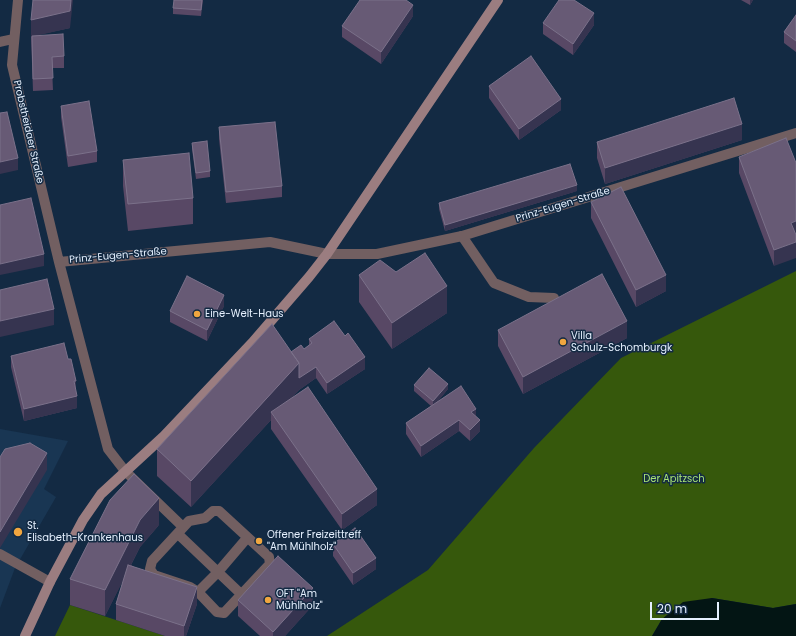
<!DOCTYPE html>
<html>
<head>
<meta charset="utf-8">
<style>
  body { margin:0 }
  #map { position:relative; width:796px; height:636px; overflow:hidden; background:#132a43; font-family:Poppins,sans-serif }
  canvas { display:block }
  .scale { position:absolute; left:650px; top:602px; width:69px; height:18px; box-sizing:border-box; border:2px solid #e5f0fe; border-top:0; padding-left:5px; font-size:12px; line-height:14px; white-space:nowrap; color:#e5f0fe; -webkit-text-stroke:3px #132a43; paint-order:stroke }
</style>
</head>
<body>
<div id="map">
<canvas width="796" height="636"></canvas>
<div class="scale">20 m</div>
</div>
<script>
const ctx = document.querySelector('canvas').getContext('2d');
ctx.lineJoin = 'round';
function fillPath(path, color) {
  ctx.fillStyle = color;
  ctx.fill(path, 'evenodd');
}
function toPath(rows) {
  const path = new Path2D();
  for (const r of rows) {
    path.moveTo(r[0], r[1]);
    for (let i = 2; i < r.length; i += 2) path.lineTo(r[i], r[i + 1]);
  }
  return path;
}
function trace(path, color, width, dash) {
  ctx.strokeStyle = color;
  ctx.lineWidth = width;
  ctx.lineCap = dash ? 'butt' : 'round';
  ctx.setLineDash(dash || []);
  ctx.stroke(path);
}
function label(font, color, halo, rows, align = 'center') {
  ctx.font = font + ' Poppins,sans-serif';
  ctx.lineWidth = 3;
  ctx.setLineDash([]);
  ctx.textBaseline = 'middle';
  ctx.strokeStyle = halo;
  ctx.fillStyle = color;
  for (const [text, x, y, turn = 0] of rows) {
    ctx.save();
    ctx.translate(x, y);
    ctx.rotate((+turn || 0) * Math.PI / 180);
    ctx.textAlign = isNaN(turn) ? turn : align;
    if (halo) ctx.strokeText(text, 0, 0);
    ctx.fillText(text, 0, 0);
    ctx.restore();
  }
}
fillPath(toPath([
  [0,429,68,441,44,489,56,497,15,568,0,608]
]), '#193653');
fillPath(toPath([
  [796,271,796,604,773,608,712,598,662,619,652,636,327,636,428,570,534,448,621,358],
  [70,605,165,636,55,636]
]), '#36580c');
fillPath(toPath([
  [712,598,773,608,796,604,796,636,652,636,662,619,683,602]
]), '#031514');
trace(toPath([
  [462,236,494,283,529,297,554,298],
  [125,471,183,527],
  [213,511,219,511,269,557,270,564,224,613,217,612,198,592,190,587,154,575,150,569,152,561,189,521,205,518,213,511],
  [178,534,241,594],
  [0,554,50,582],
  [198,592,218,572,247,538]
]), '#725f61', 10);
trace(toPath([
  [18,0,12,65,59,262,108,449,125,471],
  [0,42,13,39],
  [59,262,270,242,327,254,377,254,462,236,796,133]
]), '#725f61', 10);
trace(toPath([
  [25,636,50,582,83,520,101,494,164,436,252,343,309,277,327,254,498,0]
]), '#9b7d80', 10);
fillPath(toPath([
  [203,0,201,16,173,14,173,8],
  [741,0,753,0,750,5],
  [796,15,796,52,784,43,784,32],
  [413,16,381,64,342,37,342,26],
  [31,20,70,28,37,35,64,56,64,68,52,68,53,90,33,91,31,37],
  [543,23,594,25,573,55,543,34],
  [489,86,561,110,519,140,489,98],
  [61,106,97,151,97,162,68,167,61,117],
  [219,127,282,186,282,197,226,203,219,139],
  [742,140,605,184,597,158,597,142],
  [192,143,210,171,210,177,196,179,192,149],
  [739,157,796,163,774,266,739,173],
  [123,160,193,198,193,224,128,231,123,186],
  [577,191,445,231,439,209,439,203],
  [591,202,666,291,636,307,591,218],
  [359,275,447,313,392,349,359,302],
  [224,306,207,341,170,322,170,311],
  [498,330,627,338,523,394,498,346],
  [309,339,365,369,327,394,316,378,299,390,291,398,377,505,342,530,271,429,271,420,191,507,157,476,157,449,291,352,304,349,309,345],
  [11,356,76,391,77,408,24,421,11,367],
  [414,385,448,389,438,401,476,416,480,431,470,441,459,431,421,457,406,434,406,423,431,406,414,391],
  [159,525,140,547,131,565,197,604,186,636,165,636,116,620,116,604,124,578,105,616,70,605,70,579],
  [333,544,376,569,353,585,333,556],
  [238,600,313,605,285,636,260,636,238,616]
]), '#584865');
fillPath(toPath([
  [71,0,73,0,70,28,31,37,31,20],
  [750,0,753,0,750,5],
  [413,5,413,16,381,64,381,52],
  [594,13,594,25,573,55,573,44],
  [561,99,561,110,519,140,519,129],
  [742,124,742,140,605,184,605,168],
  [18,158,18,170,0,174,0,162],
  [577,185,577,191,445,231,445,225],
  [796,221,796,238,791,223],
  [796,242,796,258,774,266,774,250],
  [44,254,44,266,0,275,0,264],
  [666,275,666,291,636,307,636,290],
  [447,286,447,313,392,349,392,323],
  [224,295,224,306,207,341,207,330],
  [54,309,54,325,0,337,0,321],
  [627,321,627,338,523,394,523,377],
  [365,357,365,369,327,394,327,383],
  [299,363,316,367,316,378,299,390,274,417,271,412,271,420,191,507,191,481],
  [74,381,76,381,76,392],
  [448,384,448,389,433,407,433,401],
  [77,396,77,408,24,421,24,409],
  [476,409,476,421,471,412],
  [459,420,459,431,421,457,421,446],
  [480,420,480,431,470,441,470,430],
  [47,453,47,470,0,548,0,532],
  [377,489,377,505,342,530,342,514],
  [159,498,159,525,140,547,105,616,105,590,140,520],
  [376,558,376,569,353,585,353,573],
  [197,587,197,604,186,636,184,636,184,626],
  [313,588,313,605,285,636,273,636,273,632]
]), '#363450');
const building = toPath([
  [33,0,71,0,70,11,31,20,33,0],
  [174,0,202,0,201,10,173,8,174,0],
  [360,0,406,0,413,5,381,52,342,26,360,0],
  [559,0,574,0,594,13,573,44,543,23,559,0],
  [796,15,796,41,784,32,796,15],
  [63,34,64,56,52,57,53,78,33,79,32,36,63,34],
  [531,56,561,99,519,129,489,86,531,56],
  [734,98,742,124,605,168,597,142,734,98],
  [89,101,97,151,68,156,61,106,89,101],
  [7,112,18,158,0,162,0,113,7,112],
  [275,122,282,186,226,192,219,127,275,122],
  [786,138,796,163,796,221,791,223,796,235,796,242,774,250,739,157,786,138],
  [207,141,210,171,196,173,192,143,207,141],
  [189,153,193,198,128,204,123,160,189,153],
  [570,164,577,185,445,225,439,203,570,164],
  [621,187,666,275,636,290,591,202,621,187],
  [31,198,44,254,0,264,0,205,31,198],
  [425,253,447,286,392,323,359,275,380,260,396,272,425,253],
  [602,274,627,321,523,377,498,330,602,274],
  [187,276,224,295,207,330,170,311,187,276],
  [47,279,54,309,0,321,0,290,47,279],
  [334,321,345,336,348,333,365,357,327,383,316,367,299,378,299,363,291,352,301,345,304,349,312,343,309,339,334,321],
  [272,324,299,363,191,481,157,449,272,324],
  [64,343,68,359,71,359,76,381,74,381,77,396,24,409,11,356,64,343],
  [429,368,448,384,433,401,414,385,429,368],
  [461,386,476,409,471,412,480,420,470,430,459,420,421,446,406,423,461,386],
  [308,387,377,489,342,514,271,412,308,387],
  [30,443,47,453,0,532,0,457,5,449,30,443],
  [134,474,159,498,140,520,105,590,70,579,110,500,134,474],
  [355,528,376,558,353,573,333,544,355,528],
  [278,556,313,588,273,632,238,600,278,556],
  [128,565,197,587,184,626,116,604,128,565]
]);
fillPath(building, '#675a75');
trace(building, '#7b718a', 1);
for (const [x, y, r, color] of [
  [197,314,4,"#f0a63f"],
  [563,342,4,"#f0a63f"],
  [18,532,5,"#f0a63f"],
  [259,541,4,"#f0a63f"],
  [268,600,4,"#f0a63f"]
]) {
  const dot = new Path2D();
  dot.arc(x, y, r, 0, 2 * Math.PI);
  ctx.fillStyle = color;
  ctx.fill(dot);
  trace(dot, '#132a43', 1.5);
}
label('10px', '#e5f0fe', '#132a43', [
  ["Probstheidaer Straße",28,132,77],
  ["Prinz-Eugen-Straße",563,205,-17],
  ["Prinz-Eugen-Straße",118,256,-5]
]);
label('10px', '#e5f0fe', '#132a43', [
  ["Eine-Welt-Haus",205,314],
  ["Villa",571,336],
  ["Schulz-Schomburgk",571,348],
  ["St.",27,526],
  ["Elisabeth-Krankenhaus",27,538],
  ["Offener Freizeittreff",267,535],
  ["\"Am Mühlholz\"",267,547],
  ["OFT \"Am",276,594],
  ["Mühlholz\"",276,606]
], 'left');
label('10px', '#a9e374', '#132a43', [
  ["Der Apitzsch",674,479]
]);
</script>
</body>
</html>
